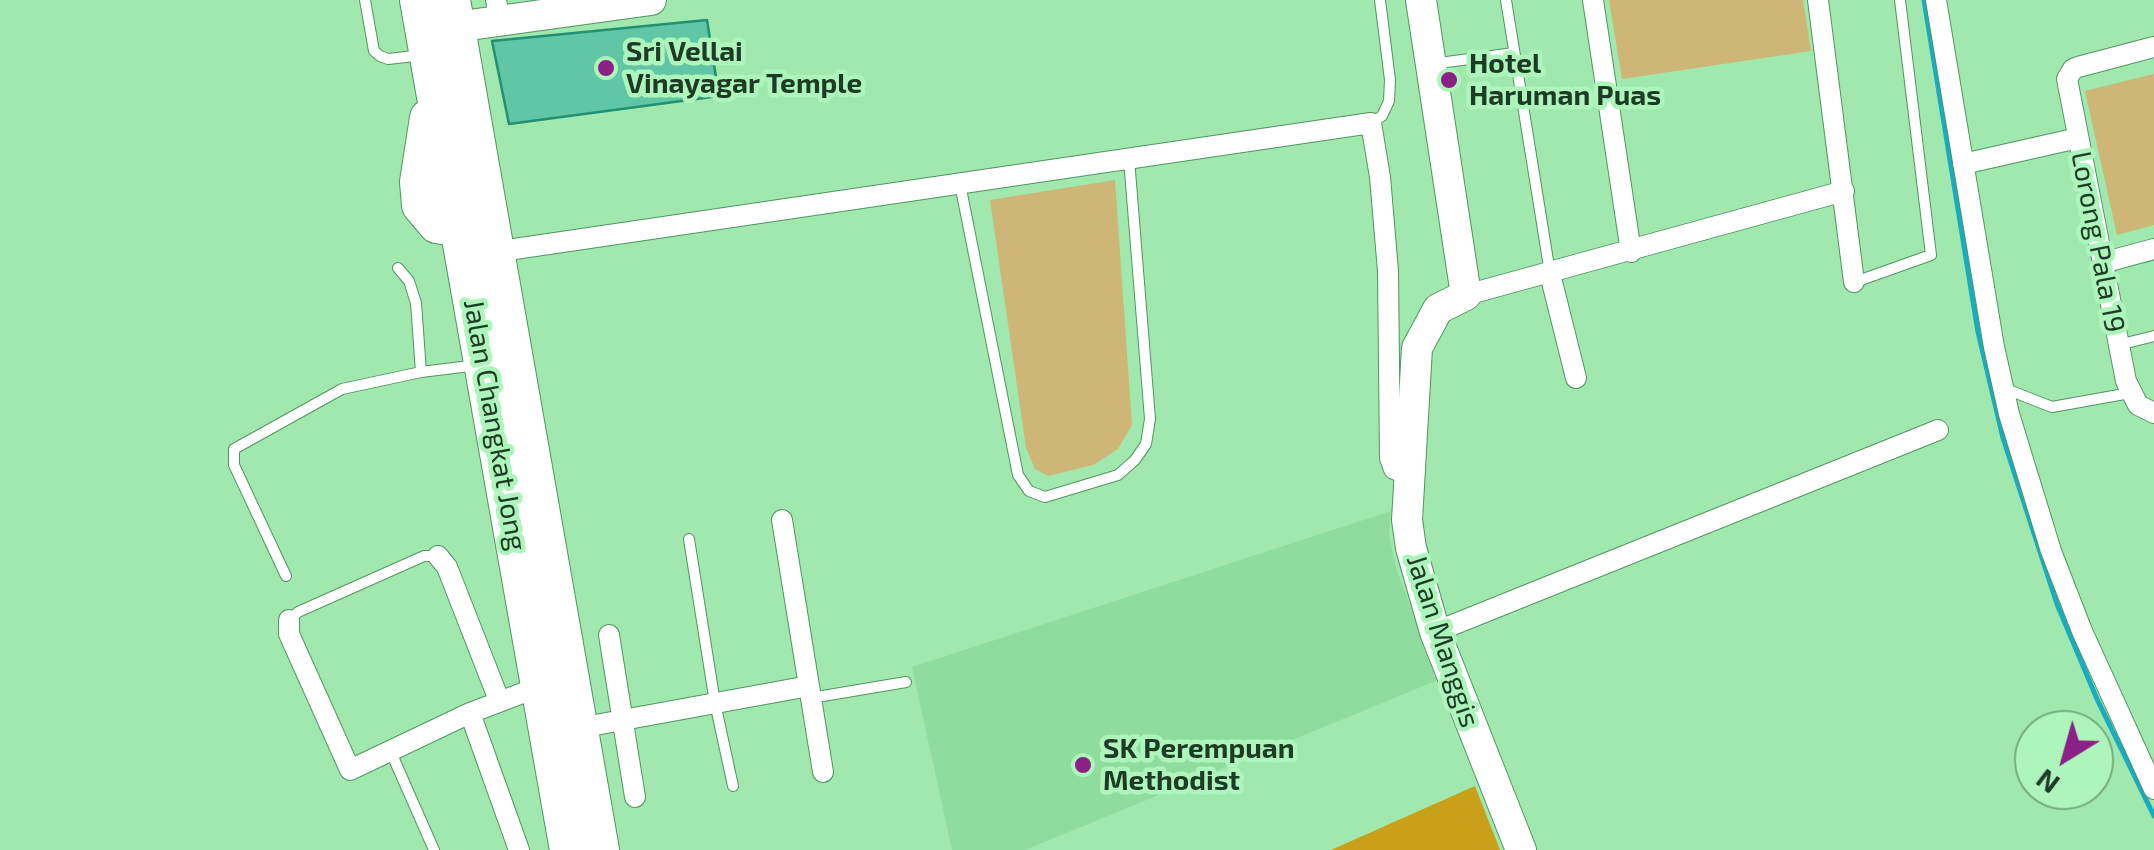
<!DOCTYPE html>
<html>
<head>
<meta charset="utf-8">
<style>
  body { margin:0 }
  #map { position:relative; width:2154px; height:850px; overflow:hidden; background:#a0e8ae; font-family:"Exo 2",sans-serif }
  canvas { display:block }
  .north { position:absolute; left:2014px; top:710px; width:100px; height:100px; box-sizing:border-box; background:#adf5bb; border:2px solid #74ab7f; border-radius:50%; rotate:217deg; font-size:28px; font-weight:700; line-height:40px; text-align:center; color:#1e3b25 }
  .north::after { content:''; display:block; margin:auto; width:35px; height:45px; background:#8b2186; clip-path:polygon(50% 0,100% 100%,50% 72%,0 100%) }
</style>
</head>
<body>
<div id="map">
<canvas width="2154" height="850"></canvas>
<div class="north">N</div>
</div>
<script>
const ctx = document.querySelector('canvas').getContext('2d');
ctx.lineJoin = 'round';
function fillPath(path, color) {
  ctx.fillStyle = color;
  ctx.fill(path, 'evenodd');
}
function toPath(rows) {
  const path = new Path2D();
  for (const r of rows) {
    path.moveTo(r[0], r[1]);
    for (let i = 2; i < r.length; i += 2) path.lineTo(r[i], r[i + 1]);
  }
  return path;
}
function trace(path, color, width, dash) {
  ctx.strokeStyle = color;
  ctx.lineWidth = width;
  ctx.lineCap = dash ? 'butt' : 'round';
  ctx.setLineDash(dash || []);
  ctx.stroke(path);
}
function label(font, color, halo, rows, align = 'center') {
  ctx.font = font + ' "Exo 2",sans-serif';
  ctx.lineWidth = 9;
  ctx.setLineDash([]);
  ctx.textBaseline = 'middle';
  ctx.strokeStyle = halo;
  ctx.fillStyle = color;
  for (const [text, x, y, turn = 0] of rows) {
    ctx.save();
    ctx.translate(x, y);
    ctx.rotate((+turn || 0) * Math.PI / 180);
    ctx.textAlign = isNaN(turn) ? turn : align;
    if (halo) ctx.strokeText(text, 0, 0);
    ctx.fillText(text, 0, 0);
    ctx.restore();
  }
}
fillPath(toPath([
  [1391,511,1389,534,1396,568,1438,680,1025,850,952,850,912,667]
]), '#8fdc9f');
fillPath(toPath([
  [1609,0,1803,0,1811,51,1622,79],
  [2154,74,2154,225,2117,235,2085,91],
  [1115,180,1132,425,1118,449,1093,465,1048,476,1035,469,1026,448,990,200]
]), '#ceb676');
fillPath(toPath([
  [1475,786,1500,850,1331,850]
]), '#c8a01a');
trace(toPath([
  [1924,0,1978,332,2003,438,2057,604,2097,699,2154,816]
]), '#19abbf', 5);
const building = toPath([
  [707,20,719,96,509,124,492,41,707,20]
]);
fillPath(building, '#61c6a6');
trace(building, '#219172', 2.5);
const lane = toPath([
  [365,0,374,51,380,56,388,59,423,55],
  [1506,0,1550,273],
  [1432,64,1514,53],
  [1371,123,1382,116,1389,101,1390,80,1380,0],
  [960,184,1018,475,1029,491,1045,497,1118,475,1135,460,1146,444,1150,419,1129,159],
  [398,268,409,281,416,303,421,372],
  [1855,282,1931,255,1900,0],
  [2118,345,2154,336],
  [2006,389,2052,407,2130,393],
  [689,539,715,703,733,786],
  [286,576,234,465,234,449,342,389,421,372,478,365],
  [289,620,298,612,424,556,438,556],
  [811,698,906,682],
  [390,750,434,850]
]);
const street = toPath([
  [496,0,500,21],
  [1593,0,1631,252],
  [1818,0,1854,282],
  [1936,0,1994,347,2009,414,2051,551,2082,631,2154,789],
  [2154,47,2078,67,2073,69,2067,79,2126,381,2138,405,2154,413],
  [1963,164,2078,138],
  [494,252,1371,123,1380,177,1388,271,1390,458,1394,469,1409,475],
  [2102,263,2154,249],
  [1550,274,1576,378],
  [1466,295,1844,191],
  [782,520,823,772],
  [438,556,447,567,499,700],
  [289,620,289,634,350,770,470,713,541,686],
  [1435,632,1938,430],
  [609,635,635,797],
  [470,713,519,850],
  [579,728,809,686]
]);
const secondary = toPath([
  [1421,0,1466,295,1438,309,1417,348,1407,520,1411,548,1435,632,1521,850],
  [455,27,651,0]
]);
const highway = toPath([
  [419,0,569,850],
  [451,0,600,850],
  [429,118,419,182,421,205,437,224,448,226,464,217,470,207]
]);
trace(lane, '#519661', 12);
trace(street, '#519661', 22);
trace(secondary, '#519661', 32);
trace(highway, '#519661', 40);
trace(lane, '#fff', 10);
trace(street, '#fff', 20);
trace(secondary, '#fff', 30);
trace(highway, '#fff', 38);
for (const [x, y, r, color] of [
  [606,68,10,"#8b2186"],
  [1449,80,10,"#8b2186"],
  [1083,765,10,"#8b2186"]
]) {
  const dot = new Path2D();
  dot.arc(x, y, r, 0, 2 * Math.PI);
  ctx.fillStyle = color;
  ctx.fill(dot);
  trace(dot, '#adf5bb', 4);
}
label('bold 28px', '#1e3b25', '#adf5bb', [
  ["Sri Vellai",626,52],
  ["Vinayagar Temple",626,84],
  ["Hotel",1469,64],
  ["Haruman Puas",1469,96],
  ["SK Perempuan",1103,749],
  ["Methodist",1103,781]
], 'left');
label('28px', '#1e3b25', '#adf5bb', [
  ["Lorong Pala 19",2098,242,79],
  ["Jalan Changkat Jong",495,425,80],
  ["Jalan Manggis",1443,641,72]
]);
</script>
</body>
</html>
